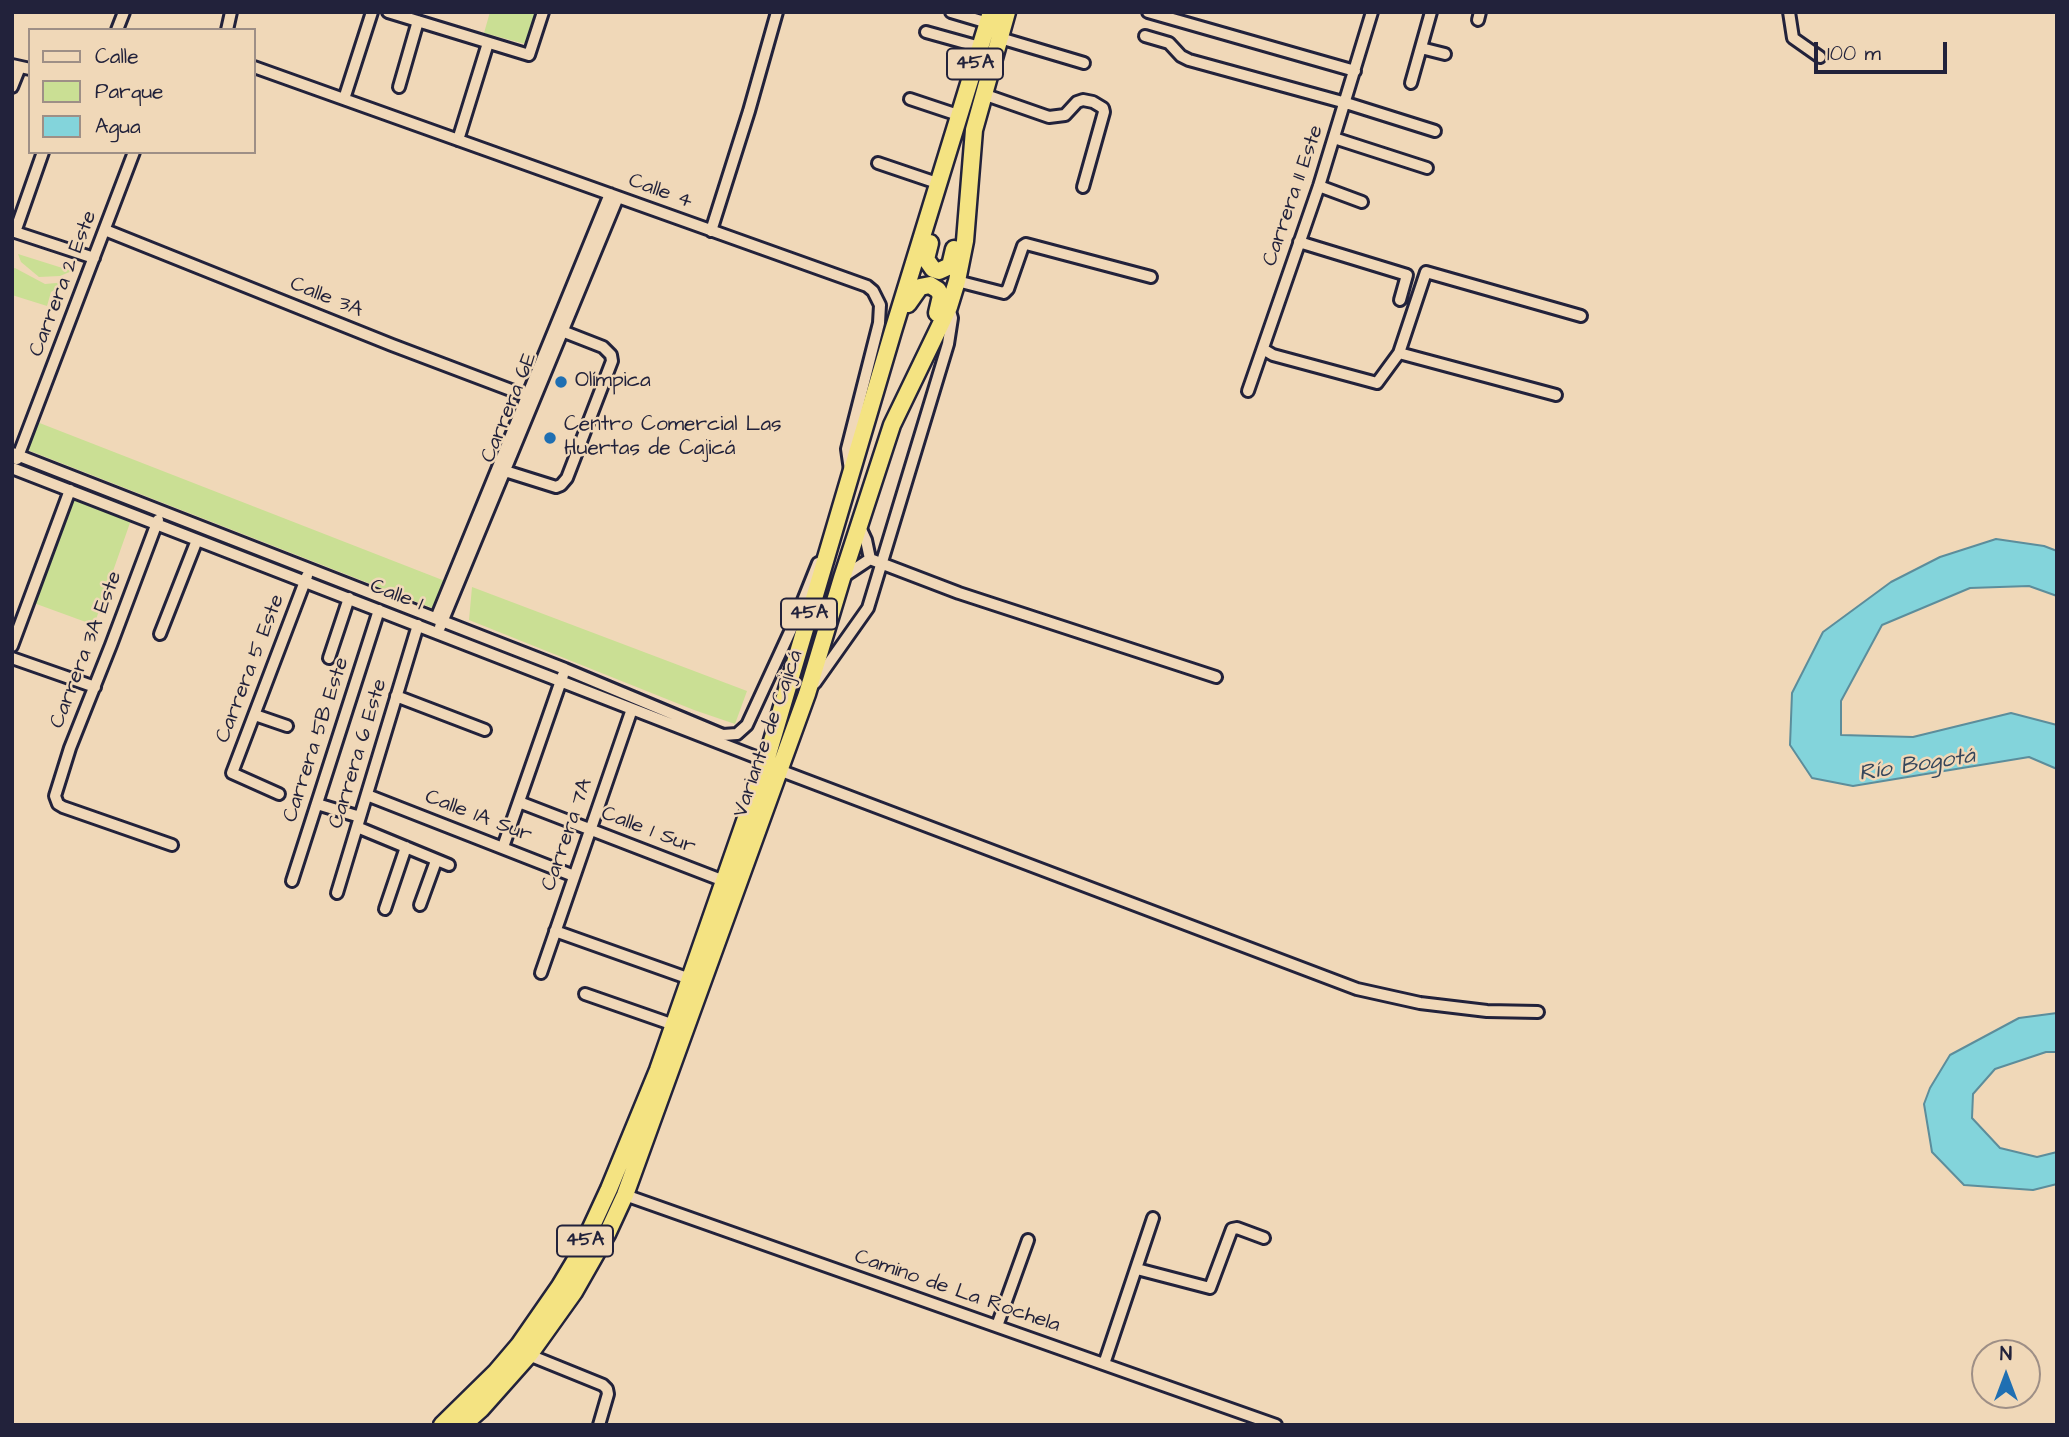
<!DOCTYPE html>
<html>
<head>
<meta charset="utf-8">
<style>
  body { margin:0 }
  #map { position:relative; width:2069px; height:1437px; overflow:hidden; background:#f0d8b8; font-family:"Architects Daughter",sans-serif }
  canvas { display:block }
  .frame { position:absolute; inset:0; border:14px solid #22223b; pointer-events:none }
  .legend { position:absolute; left:28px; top:28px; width:228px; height:126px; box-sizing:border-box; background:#f0d8b8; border:2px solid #9e8f86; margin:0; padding:9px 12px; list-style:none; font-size:21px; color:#22223b }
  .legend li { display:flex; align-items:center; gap:14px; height:35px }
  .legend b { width:35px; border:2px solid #9e8f86 }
  .north { position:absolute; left:1971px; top:1339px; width:70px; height:70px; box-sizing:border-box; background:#f0d8b8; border:2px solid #9e8f86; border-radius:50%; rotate:0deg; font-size:19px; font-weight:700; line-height:28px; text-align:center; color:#22223b }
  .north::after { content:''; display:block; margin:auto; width:24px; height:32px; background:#1f6fb2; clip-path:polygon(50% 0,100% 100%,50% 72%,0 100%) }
  .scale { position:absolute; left:1814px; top:42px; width:133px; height:32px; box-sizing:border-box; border:4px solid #22223b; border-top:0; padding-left:9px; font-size:21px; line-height:24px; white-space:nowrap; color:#22223b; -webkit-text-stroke:5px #f0d8b8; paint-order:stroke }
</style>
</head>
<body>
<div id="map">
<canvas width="2069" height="1437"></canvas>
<div class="frame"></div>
<ul class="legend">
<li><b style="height:9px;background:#f0d8b8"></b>Calle</li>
<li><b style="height:19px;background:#cadf94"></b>Parque</li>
<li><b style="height:19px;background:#83d4db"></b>Agua</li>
</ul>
<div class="north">N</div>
<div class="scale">100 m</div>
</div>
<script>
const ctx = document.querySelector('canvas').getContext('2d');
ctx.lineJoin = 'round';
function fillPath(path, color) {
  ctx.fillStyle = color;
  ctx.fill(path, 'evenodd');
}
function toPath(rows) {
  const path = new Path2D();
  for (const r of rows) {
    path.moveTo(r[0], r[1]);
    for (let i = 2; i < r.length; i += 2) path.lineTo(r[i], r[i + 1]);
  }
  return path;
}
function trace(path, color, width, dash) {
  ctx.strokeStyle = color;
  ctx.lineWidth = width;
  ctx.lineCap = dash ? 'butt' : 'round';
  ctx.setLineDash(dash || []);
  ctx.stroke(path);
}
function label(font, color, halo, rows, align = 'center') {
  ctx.font = font + ' "Architects Daughter",sans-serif';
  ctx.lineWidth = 5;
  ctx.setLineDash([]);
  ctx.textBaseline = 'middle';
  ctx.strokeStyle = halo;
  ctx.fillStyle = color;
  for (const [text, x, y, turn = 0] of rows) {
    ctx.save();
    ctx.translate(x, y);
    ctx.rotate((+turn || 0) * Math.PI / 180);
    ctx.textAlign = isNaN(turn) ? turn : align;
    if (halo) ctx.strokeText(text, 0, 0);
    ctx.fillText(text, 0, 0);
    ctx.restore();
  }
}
fillPath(toPath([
  [490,12,539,12,529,45,484,33],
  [18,254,72,271,60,276,39,277,21,262],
  [15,268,45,284,67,282,51,292,47,306,12,295,12,269],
  [37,422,445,581,435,609,25,449],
  [70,498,131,520,94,625,31,602],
  [472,587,747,691,735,724,694,710,469,620]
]), '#cadf94');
const water = toPath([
  [1996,539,2044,546,2057,551,2057,596,2029,586,1970,588,1882,625,1841,701,1841,735,1913,737,2011,713,2057,725,2057,769,2029,757,1853,786,1812,778,1790,745,1792,693,1823,632,1891,582,1940,557,1996,539],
  [2057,1013,2057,1052,2046,1052,1995,1069,1973,1094,1972,1118,2000,1148,2037,1157,2057,1152,2057,1184,2033,1190,1964,1185,1932,1152,1924,1104,1930,1088,1950,1055,2019,1018,2057,1013]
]);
fillPath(water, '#83d4db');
trace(water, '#5c8d9b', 2);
const minor = toPath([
  [388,12,529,55,543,12],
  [951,12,988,23],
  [1148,12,1355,71],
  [1789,12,1793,38,1820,57],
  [1478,20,1480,12],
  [117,30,124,12],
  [227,30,231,12],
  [926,32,980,47],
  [1145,36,1169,43,1181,56,1189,60,1346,103,1435,131],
  [1000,38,1084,63],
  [1421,48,1445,54],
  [12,65,30,69],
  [254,67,867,286,873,291,880,305,879,323,847,449,850,470],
  [1411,83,1431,12],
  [12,87,20,67],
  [399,87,418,21],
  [983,94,1049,117,1065,115,1077,102,1083,100,1093,102,1103,108,1104,112,1083,187],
  [344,99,372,12],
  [910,99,961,116],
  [1334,138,1427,168],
  [458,140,488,43],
  [878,163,940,184],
  [1319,186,1362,202],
  [105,230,392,345,532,398],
  [12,231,94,258],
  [711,231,749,111,777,12],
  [15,232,43,152],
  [1299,242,1407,275,1400,300],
  [957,281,1004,293,1008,289,1023,246,1026,244,1151,277],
  [1263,349,1273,355,1377,383,1399,353,1426,272,1581,316],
  [1399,353,1556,395],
  [1248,391,1319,186,1372,12],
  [12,453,565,669,723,735,737,734,747,725,794,623,818,563],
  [17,459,134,152],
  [12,468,766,761],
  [505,471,556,487,561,485,567,478,612,361,611,355,603,347,562,331],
  [158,520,111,645,70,748,55,796,58,804,63,807,172,845],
  [859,525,866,540,870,559],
  [870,559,959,593,1216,677],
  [843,577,870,559],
  [437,616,610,194],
  [440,627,618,197],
  [160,634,197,540],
  [12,646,70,490],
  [12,658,95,687],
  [329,658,349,598],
  [815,683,868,608,948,344,952,318,949,308],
  [396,696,485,730],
  [255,715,287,726],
  [779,770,1357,989,1420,1003,1487,1011,1538,1012],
  [279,794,232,773,307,576],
  [367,795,574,876],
  [519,802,724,881],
  [317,804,360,817],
  [357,827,449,865],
  [503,847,563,675],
  [292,881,379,610],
  [337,893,418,625],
  [420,905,436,861],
  [385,909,406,847],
  [555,931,690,979],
  [541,973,632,709],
  [585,994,674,1025],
  [625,1195,1276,1425],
  [1137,1269,1210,1288,1232,1229,1237,1228,1264,1238],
  [997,1326,1028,1240],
  [529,1355,603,1385,607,1389,608,1394,599,1425],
  [1104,1364,1153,1218]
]);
const highway = toPath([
  [930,243,926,259,933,269,939,271,950,266,954,249],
  [908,304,920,287,930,285,938,290,941,296,937,313],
  [442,1425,496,1372,519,1345,560,1286,578,1256,609,1189,658,1070,766,761,893,331,991,12],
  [463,1425,481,1409,529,1355,574,1292,607,1234,625,1195,807,694,842,578,892,425,949,307,957,281,965,241,974,130,1007,12]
]);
trace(minor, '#22223b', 16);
trace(highway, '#22223b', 21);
trace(minor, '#f0d8b8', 10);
trace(highway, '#f4e382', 16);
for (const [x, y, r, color] of [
  [561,382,7,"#1f6fb2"],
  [550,438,7,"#1f6fb2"]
]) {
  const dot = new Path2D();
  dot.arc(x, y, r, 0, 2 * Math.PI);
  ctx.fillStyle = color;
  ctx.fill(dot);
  trace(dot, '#f0d8b8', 2.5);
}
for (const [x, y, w] of [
  [975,64,56],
  [809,614,56],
  [585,1241,56]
]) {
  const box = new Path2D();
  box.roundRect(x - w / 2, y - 15.5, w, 31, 5);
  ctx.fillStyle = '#f0d8b8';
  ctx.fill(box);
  trace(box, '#22223b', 2);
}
label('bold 19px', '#22223b', null, [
  ["45A",975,64],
  ["45A",809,614],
  ["45A",585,1241]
]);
label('21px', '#22223b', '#f0d8b8', [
  ["Calle 4",660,192,20],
  ["Carrera 11 Este",1294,196,-71],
  ["Carrera 2 Este",64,284,-69],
  ["Calle 3A",326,298,22],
  ["Carrera 6E",510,408,-68],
  ["Calle 1",396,596,21],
  ["Carrera 3A Este",87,650,-69],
  ["Carrera 5 Este",251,669,-69],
  ["Variante de Cajicá",769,734,-71],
  ["Carrera 5B Este",317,740,-72],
  ["Carrera 6 Este",359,754,-73],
  ["Calle 1A Sur",478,817,21],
  ["Calle 1 Sur",648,831,21],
  ["Carrera 7A",568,835,-71],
  ["Camino de La Rochela",957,1292,19]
]);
label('21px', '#22223b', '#f0d8b8', [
  ["Olímpica",575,382],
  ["Centro Comercial Las",564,426],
  ["Huertas de Cajicá",564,450]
], 'left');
label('italic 23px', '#35465b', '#f0d8b8', [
  ["Río Bogotá",1917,766,-9]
]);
</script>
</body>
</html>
